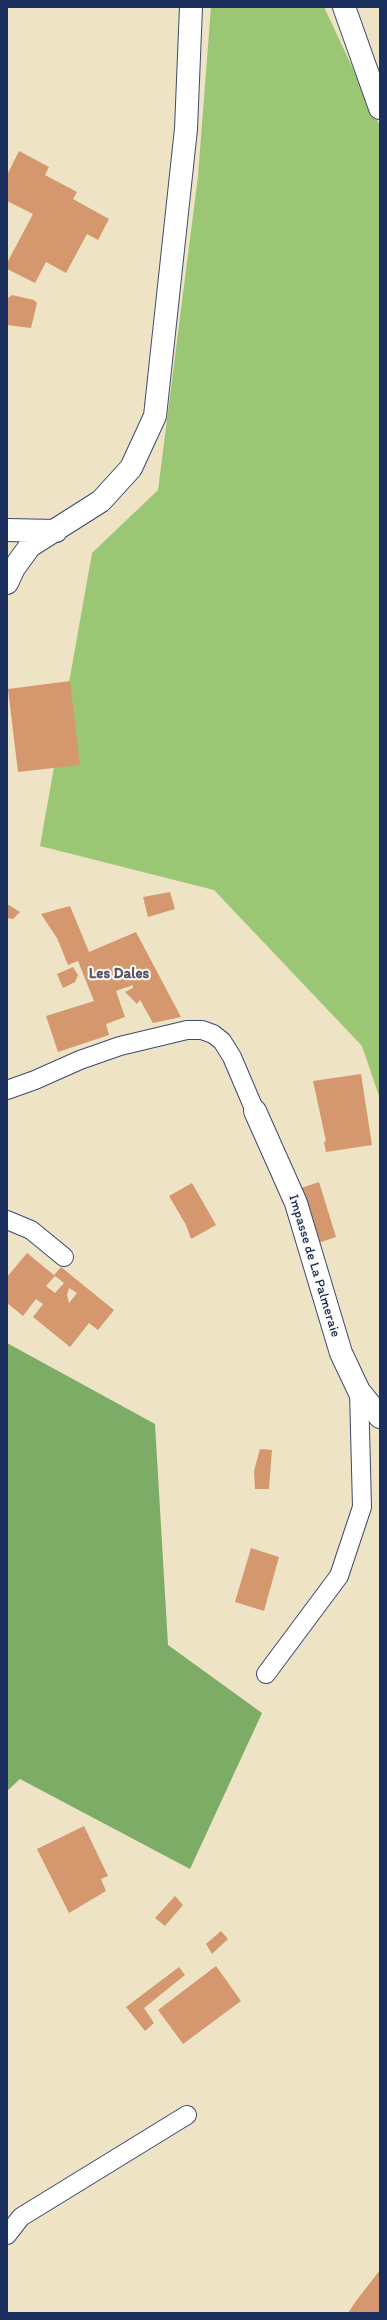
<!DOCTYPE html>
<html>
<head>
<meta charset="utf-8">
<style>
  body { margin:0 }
  #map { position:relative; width:387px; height:2320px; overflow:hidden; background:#efe3c5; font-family:Itim,sans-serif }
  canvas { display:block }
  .frame { position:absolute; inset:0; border:8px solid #1b2f5e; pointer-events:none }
</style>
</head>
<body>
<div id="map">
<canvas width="387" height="2320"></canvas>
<div class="frame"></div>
</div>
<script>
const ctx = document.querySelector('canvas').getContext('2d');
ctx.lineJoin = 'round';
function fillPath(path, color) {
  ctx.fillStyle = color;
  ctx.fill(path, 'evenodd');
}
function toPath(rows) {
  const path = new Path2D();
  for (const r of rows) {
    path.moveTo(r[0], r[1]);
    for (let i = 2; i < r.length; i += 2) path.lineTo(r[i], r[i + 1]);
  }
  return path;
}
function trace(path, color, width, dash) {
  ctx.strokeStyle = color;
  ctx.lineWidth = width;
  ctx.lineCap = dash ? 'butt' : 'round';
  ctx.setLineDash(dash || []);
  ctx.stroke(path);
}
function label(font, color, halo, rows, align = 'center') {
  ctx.font = font + ' Itim,sans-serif';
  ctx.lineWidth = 4;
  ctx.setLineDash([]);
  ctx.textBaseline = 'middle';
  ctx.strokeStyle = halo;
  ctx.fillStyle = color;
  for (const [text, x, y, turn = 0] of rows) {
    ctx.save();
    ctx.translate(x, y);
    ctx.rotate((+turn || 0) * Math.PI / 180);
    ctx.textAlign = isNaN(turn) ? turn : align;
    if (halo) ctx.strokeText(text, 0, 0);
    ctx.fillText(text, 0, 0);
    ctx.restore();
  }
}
fillPath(toPath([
  [211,7,324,7,380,126,380,1099,362,1046,214,890,40,846,92,553,158,490,198,176]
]), '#9bc774');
fillPath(toPath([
  [7,1343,155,1424,168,1645,262,1713,190,1869,20,1779,7,1791]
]), '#7cac66');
fillPath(toPath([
  [19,151,49,167,45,175,77,192,73,199,109,219,98,240,87,234,66,273,46,262,35,283,7,269,7,263,33,214,7,201,7,175],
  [12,295,34,300,37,303,31,328,7,325,7,304,8,298],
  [70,681,80,765,18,772,8,689],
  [170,892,175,909,148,917,143,897],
  [7,904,20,912,13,919,7,918],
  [70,906,89,952,136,932,181,1017,153,1023,140,1000,137,1004,125,992,133,988,133,985,116,991,125,1017,106,1024,109,1035,58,1052,46,1016,94,1001,78,961,68,965,57,938,41,914],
  [73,967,78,975,75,982,63,988,57,974],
  [361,1074,372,1145,326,1152,324,1142,326,1141,313,1081],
  [319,1182,336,1237,315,1244,298,1189],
  [192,1183,216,1225,191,1239,186,1225,169,1196],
  [27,1253,55,1276,46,1286,55,1293,64,1283,54,1275,61,1267,114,1310,98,1330,89,1323,70,1347,33,1317,43,1304,36,1299,23,1316,7,1303,7,1277],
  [69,1288,77,1293,69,1303,67,1295],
  [260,1449,272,1450,269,1489,255,1489,254,1471],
  [251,1548,279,1557,264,1611,235,1602],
  [84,1826,108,1876,101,1879,106,1891,69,1913,37,1849],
  [175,1896,183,1905,165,1926,155,1918],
  [221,1931,228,1939,212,1954,206,1944],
  [216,1966,241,2001,183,2044,158,2010],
  [179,1967,185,1975,144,2008,154,2023,145,2031,126,2007],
  [380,2270,380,2313,348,2313,356,2301]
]), '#d5986e');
const lane = toPath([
  [7,1090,35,1080,80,1060,120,1046,187,1030,202,1030,213,1034,222,1041,232,1057,255,1111],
  [7,1220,31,1230,64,1257],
  [266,1674,339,1576,362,1507,359,1391],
  [7,2235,21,2217,187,2115]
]);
const street = toPath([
  [344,7,380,108],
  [7,530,56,531],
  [7,583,14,568,30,546,101,501,131,468,155,416,186,129,191,7],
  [255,1111,296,1203,341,1353,359,1391,380,1417]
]);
trace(lane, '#3b4a6d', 20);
trace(street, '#3b4a6d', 24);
trace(lane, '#fff', 18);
trace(street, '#fff', 22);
label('14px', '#1b2f5e', '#fdfcf7', [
  ["Impasse de La Palmeraie",314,1266,73]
]);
label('bold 15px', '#5c5464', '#fdfcf7', [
  ["Les Dales",119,974]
]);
</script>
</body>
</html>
